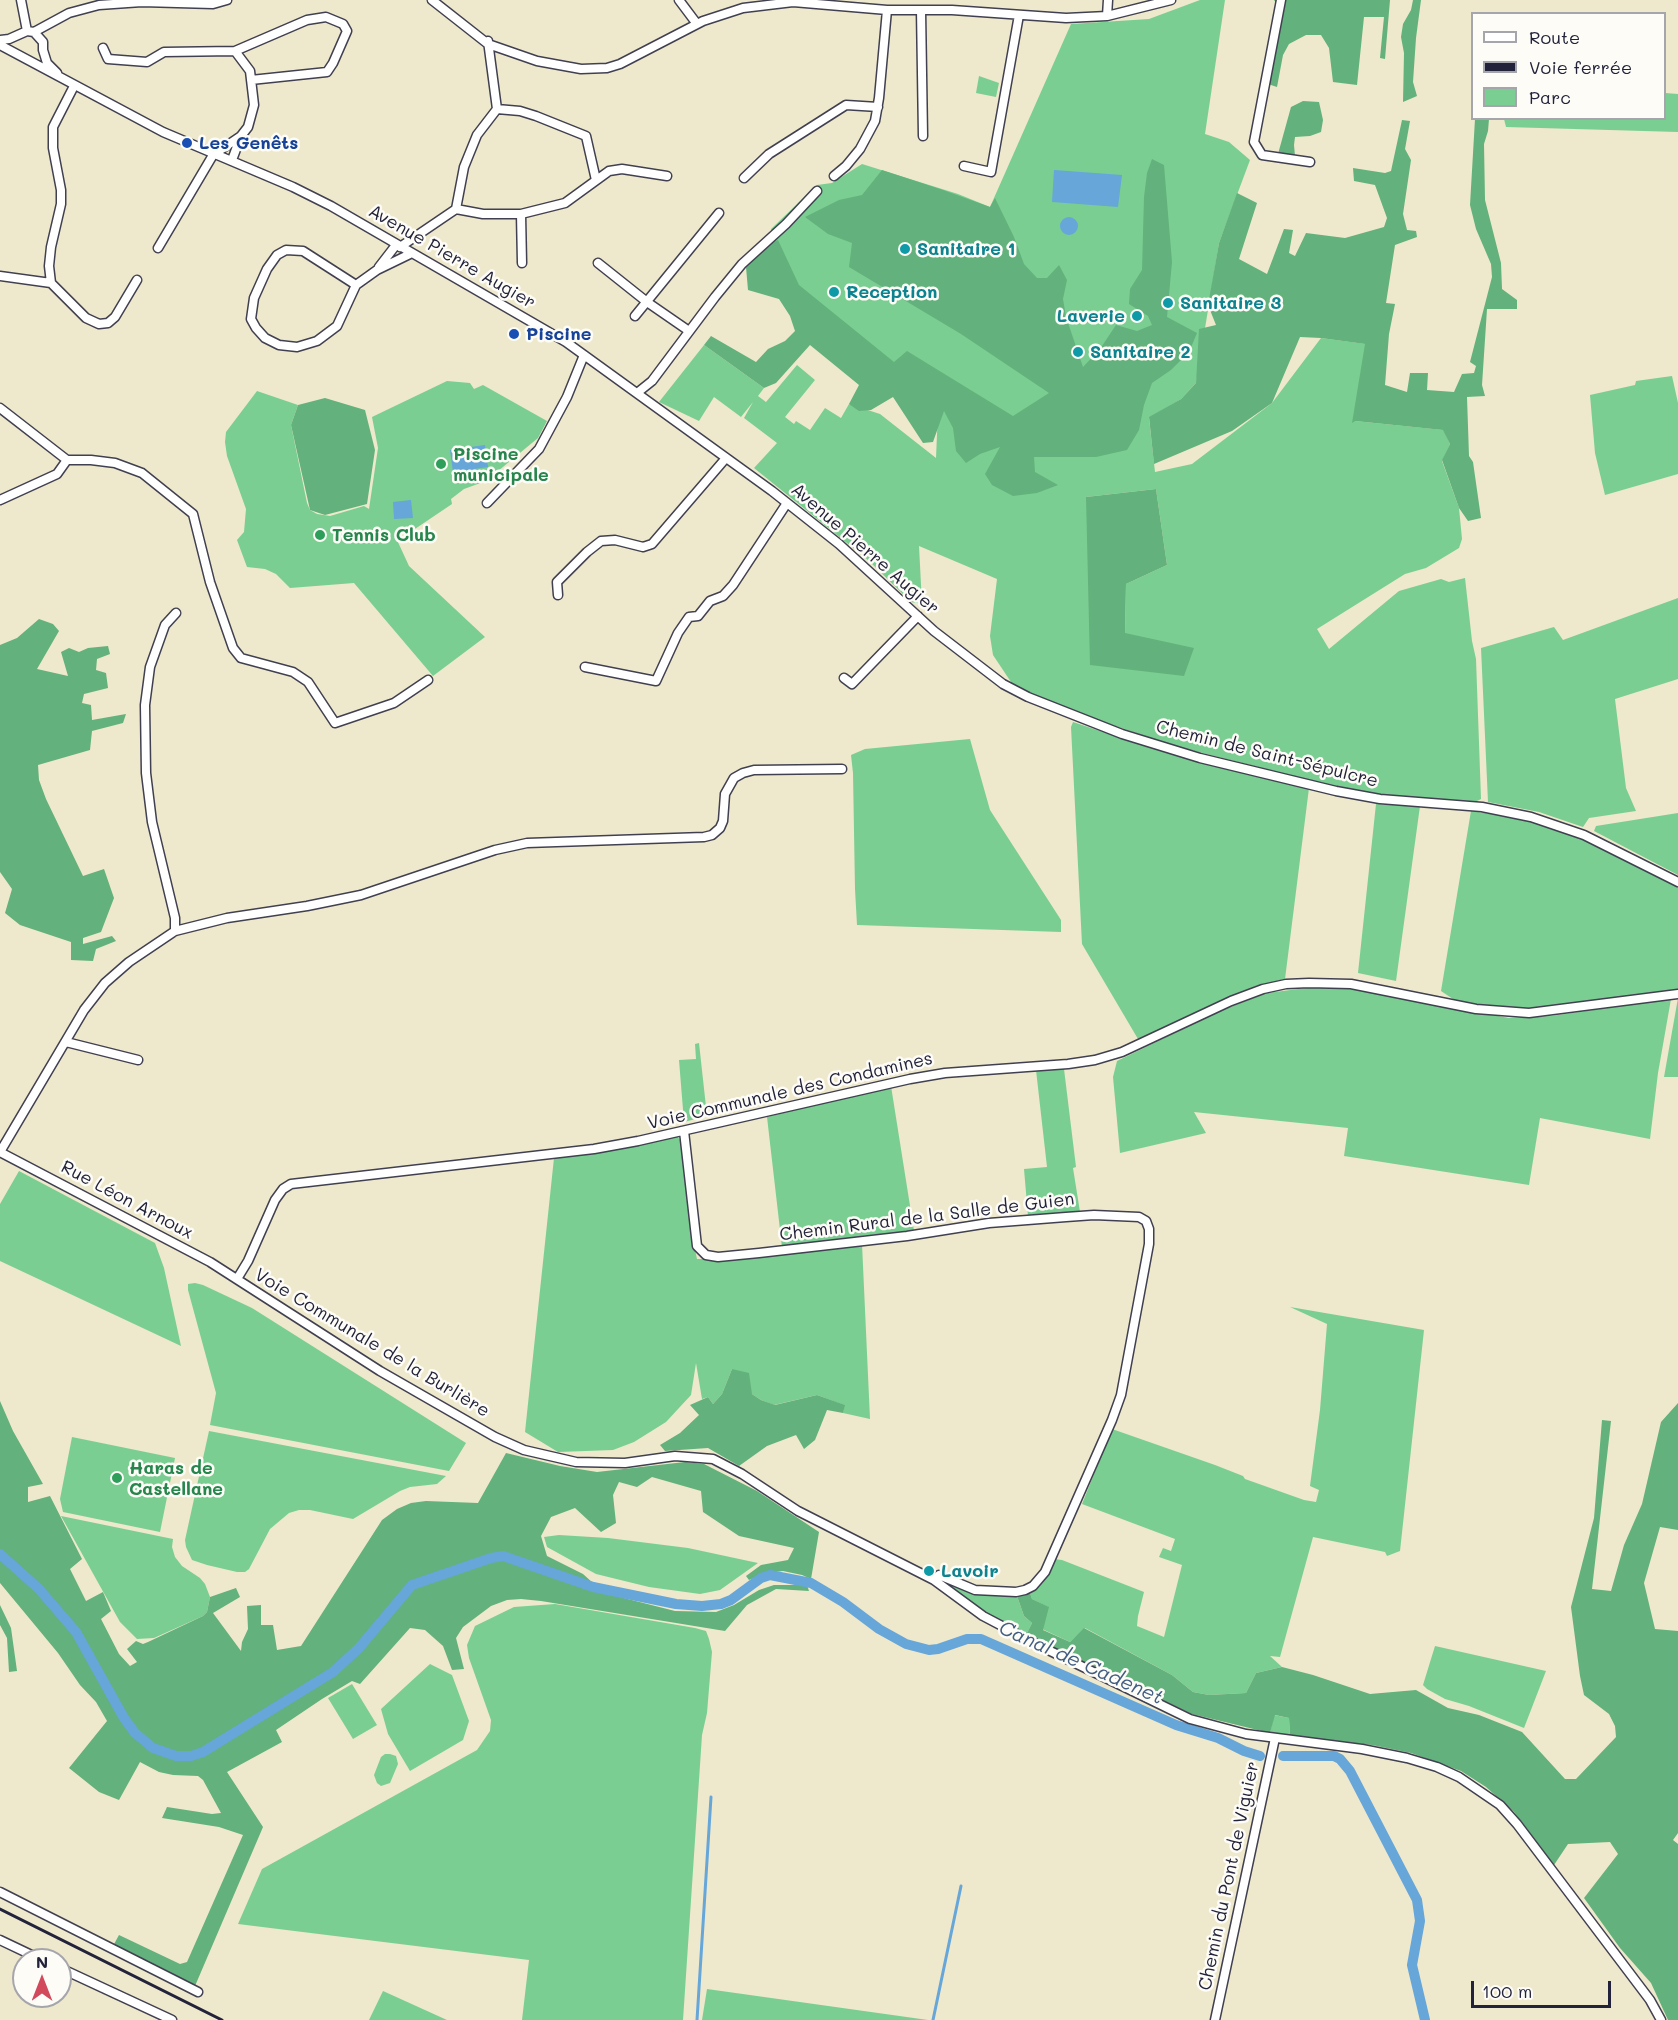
<!DOCTYPE html>
<html>
<head>
<meta charset="utf-8">
<style>
  body { margin:0 }
  #map { position:relative; width:1678px; height:2020px; overflow:hidden; background:#eee8cc; font-family:Mali,sans-serif }
  canvas { display:block }
  .legend { position:absolute; left:1471px; top:12px; width:195px; height:108px; box-sizing:border-box; background:#fdfcf7; border:2px solid #a5a5ac; margin:0; padding:8px 10px; list-style:none; font-size:18px; color:#22223b }
  .legend li { display:flex; align-items:center; gap:12px; height:30px }
  .legend b { width:30px; border:2px solid #a5a5ac }
  .north { position:absolute; left:12px; top:1948px; width:60px; height:60px; box-sizing:border-box; background:#fdfcf7; border:2px solid #a5a5ac; border-radius:50%; rotate:0deg; font-size:16px; font-weight:700; line-height:24px; text-align:center; color:#22223b }
  .north::after { content:''; display:block; margin:auto; width:21px; height:27px; background:#d1495b; clip-path:polygon(50% 0,100% 100%,50% 72%,0 100%) }
  .scale { position:absolute; left:1471px; top:1981px; width:140px; height:27px; box-sizing:border-box; border:3px solid #22223b; border-top:0; padding-left:8px; font-size:18px; line-height:21px; white-space:nowrap; color:#22223b; -webkit-text-stroke:4px #fdfcf7; paint-order:stroke }
</style>
</head>
<body>
<div id="map">
<canvas width="1678" height="2020"></canvas>
<ul class="legend">
<li><b style="height:8px;background:#fff"></b>Route</li>
<li><b style="height:8px;background:#22223b"></b>Voie ferrée</li>
<li><b style="height:16px;background:#7ace92"></b>Parc</li>
</ul>
<div class="north">N</div>
<div class="scale">100 m</div>
</div>
<script>
const ctx = document.querySelector('canvas').getContext('2d');
ctx.lineJoin = 'round';
function fillPath(path, color) {
  ctx.fillStyle = color;
  ctx.fill(path, 'evenodd');
}
function toPath(rows) {
  const path = new Path2D();
  for (const r of rows) {
    if (r.length === 3) {
      path.moveTo(r[0] + r[2], r[1]);
      path.arc(r[0], r[1], r[2], 0, 2 * Math.PI);
      continue;
    }
    path.moveTo(r[0], r[1]);
    for (let i = 2; i < r.length; i += 2) path.lineTo(r[i], r[i + 1]);
  }
  return path;
}
function trace(path, color, width, dash) {
  ctx.strokeStyle = color;
  ctx.lineWidth = width;
  ctx.lineCap = dash ? 'butt' : 'round';
  ctx.setLineDash(dash || []);
  ctx.stroke(path);
}
function label(font, color, halo, rows, align = 'center') {
  ctx.font = font + ' Mali,sans-serif';
  ctx.lineWidth = 5;
  ctx.setLineDash([]);
  ctx.textBaseline = 'middle';
  ctx.strokeStyle = halo;
  ctx.fillStyle = color;
  for (const [text, x, y, turn = 0] of rows) {
    ctx.save();
    ctx.translate(x, y);
    ctx.rotate((+turn || 0) * Math.PI / 180);
    ctx.textAlign = isNaN(turn) ? turn : align;
    if (halo) ctx.strokeText(text, 0, 0);
    ctx.fillText(text, 0, 0);
    ctx.restore();
  }
}
fillPath(toPath([
  [1200,0,1225,0,1205,134,1229,142,1250,160,1219,243,1196,383,1181,399,1149,418,1155,472,1192,464,1272,403,1321,338,1366,344,1355,421,1444,430,1450,444,1442,461,1459,508,1462,539,1459,548,1426,568,1405,574,1317,629,1329,649,1399,591,1441,579,1449,582,1465,578,1472,641,1476,659,1481,799,1475,802,1378,795,1333,786,1175,746,1077,713,1013,685,993,655,990,636,997,579,919,546,922,604,911,602,868,560,754,468,777,443,744,418,753,402,741,417,714,397,699,421,659,402,704,345,764,388,758,396,766,402,797,365,815,380,785,417,794,424,796,421,810,430,825,408,841,418,849,404,880,414,936,458,938,411,790,280,775,250,771,229,817,185,832,183,862,164,958,194,990,207,1071,24,1149,19],
  [1156,489,1167,565,1126,584,1125,633,1086,497],
  [979,76,999,83,996,97,976,93],
  [1665,93,1678,94,1678,132,1506,127,1504,119,1664,118],
  [1672,376,1678,403,1678,474,1605,495,1595,453,1590,395,1635,385,1636,381],
  [447,381,470,383,474,389,483,385,547,421,538,438,486,481,464,489,451,499,452,504,406,535,401,529,397,540,409,566,485,637,433,676,354,583,290,588,276,574,265,569,247,567,237,540,244,532,246,509,227,456,225,442,226,432,257,391,298,405,291,425,307,503,310,510,317,514,330,516,364,506,369,509,378,448,372,417],
  [1678,598,1678,679,1615,699,1626,788,1636,811,1589,818,1583,827,1539,812,1488,802,1481,648,1554,627,1563,640],
  [1073,722,1145,746,1309,788,1285,979,1256,986,1138,1039,1082,944,1071,727],
  [970,739,990,810,1061,920,1061,932,857,925,855,889,853,773,851,755,865,749],
  [1376,804,1420,806,1396,981,1358,973],
  [1471,811,1507,816,1545,825,1582,839,1678,887,1678,989,1537,1008,1513,1009,1483,1006,1456,1001,1441,991],
  [1678,813,1678,875,1594,831,1596,826],
  [1314,987,1354,989,1509,1018,1551,1016,1671,999,1658,1073,1650,1139,1540,1118,1529,1185,1344,1156,1348,1128,1194,1112,1206,1133,1120,1153,1113,1077,1117,1061,1220,1011,1267,993],
  [1678,998,1678,1077,1664,1077],
  [699,1043,707,1116,684,1122,679,1060,696,1059,695,1044],
  [1064,1069,1076,1167,1073,1168,1080,1212,1028,1216,1024,1169,1047,1167,1036,1070],
  [891,1086,914,1231,861,1236,861,1238,782,1247,767,1117],
  [677,1136,681,1141,694,1245,697,1259,718,1259,862,1244,870,1419,843,1413,844,1405,817,1395,774,1405,761,1400,752,1394,732,1369,722,1394,713,1404,708,1397,702,1399,696,1363,691,1395,666,1422,634,1442,613,1450,558,1452,525,1432,554,1158,597,1153],
  [19,1171,155,1243,164,1268,181,1346,0,1261,0,1204],
  [195,1283,203,1285,252,1308,466,1443,449,1471,210,1425,216,1393,188,1290,188,1284],
  [1290,1307,1424,1330,1400,1551,1387,1556,1385,1552,1313,1537,1280,1657,1270,1656,1282,1667,1256,1673,1246,1693,1209,1695,1193,1692,1172,1675,1085,1628,1070,1642,1042,1629,1048,1607,1032,1599,1030,1593,1041,1584,1047,1576,1054,1559,1062,1560,1144,1592,1138,1616,1137,1626,1164,1637,1182,1565,1159,1557,1163,1548,1171,1551,1175,1539,1082,1504,1112,1429,1215,1465,1243,1476,1245,1479,1304,1500,1316,1502,1319,1490,1310,1486,1320,1410,1327,1324],
  [209,1431,446,1476,437,1484,410,1487,400,1491,353,1519,310,1510,299,1510,289,1513,270,1529,249,1569,245,1572,237,1572,207,1565,192,1560,186,1547,185,1540],
  [72,1437,175,1458,160,1532,63,1512,60,1499],
  [61,1516,173,1539,172,1547,175,1557,182,1566,200,1578,205,1584,210,1597,207,1612,203,1616,154,1638,137,1639,120,1622],
  [559,1535,608,1538,688,1548,758,1563,720,1590,700,1594,649,1587,596,1574,547,1547,544,1537],
  [945,1582,964,1590,982,1594,1017,1596,1024,1616,1032,1623,1026,1635,987,1614],
  [555,1604,695,1628,706,1631,709,1639,712,1652,707,1713,702,1735,683,2020,522,2020,529,1960,238,1924,262,1869,477,1750,490,1731,491,1720,469,1658,467,1645,475,1626,514,1607],
  [1435,1646,1546,1671,1524,1728,1469,1706,1445,1699,1427,1689,1423,1685],
  [430,1664,452,1675,469,1721,463,1740,410,1771,388,1734,381,1709],
  [352,1684,377,1725,353,1739,328,1698],
  [1274,1715,1289,1718,1290,1736,1270,1733],
  [385,1754,390,1754,396,1756,398,1764,390,1783,381,1786,377,1783,374,1775,381,1757],
  [707,1989,928,2020,702,2020],
  [383,1991,447,2020,369,2020]
]), '#7ace92');
fillPath(toPath([
  [1274,0,1390,0,1385,59,1380,58,1384,17,1364,17,1357,85,1333,82,1329,48,1321,35,1306,35,1289,44,1283,55,1277,87,1268,84,1282,11],
  [1413,0,1421,0,1416,38,1413,82,1417,96,1403,102,1404,53,1401,37,1403,24,1411,10],
  [1303,101,1319,102,1323,120,1321,132,1310,136,1295,137,1294,145,1295,156,1278,154,1291,107],
  [1475,119,1489,119,1488,131,1484,144,1485,200,1501,263,1502,289,1517,300,1517,309,1487,309,1482,385,1485,396,1467,397,1469,456,1473,462,1481,518,1468,521,1459,508,1442,460,1450,444,1443,430,1355,421,1352,423,1365,344,1321,338,1300,337,1272,403,1232,431,1154,464,1149,417,1181,399,1196,383,1199,329,1216,325,1208,305,1219,243,1237,193,1257,203,1239,259,1267,274,1284,229,1293,230,1289,253,1295,256,1306,233,1345,238,1384,227,1387,218,1375,185,1354,181,1353,168,1385,173,1391,171,1402,120,1410,121,1405,149,1411,160,1403,214,1407,230,1416,231,1417,237,1395,245,1386,303,1395,304,1389,334,1385,385,1407,392,1410,373,1428,373,1427,390,1454,392,1462,374,1474,373,1476,366,1470,362,1492,277,1491,264,1476,229,1470,205],
  [1152,159,1164,165,1172,262,1167,317,1197,333,1189,352,1171,370,1152,383,1144,405,1139,430,1127,450,1096,457,1034,457,1035,472,1058,485,1037,493,1013,496,992,485,985,474,1000,447,980,454,966,463,956,451,953,428,944,411,933,442,923,443,893,397,871,410,859,411,849,404,859,385,810,345,776,383,764,388,704,345,711,336,756,362,768,349,785,341,795,331,790,316,779,299,748,290,746,267,766,246,778,240,799,285,894,362,907,351,1013,416,1049,393,961,334,849,267,852,243,828,234,805,217,839,200,862,195,882,170,943,190,990,207,995,198,1014,237,1024,264,1037,278,1047,278,1059,265,1067,280,1063,299,1066,317,1083,367,1100,349,1116,325,1137,331,1152,325,1148,316,1129,304,1130,289,1142,270,1144,197,1147,173],
  [325,398,365,410,375,450,367,504,325,515,310,510,291,425,298,405],
  [1156,489,1167,565,1126,584,1125,633,1194,648,1184,676,1090,665,1086,497],
  [39,619,53,624,59,631,37,669,68,676,61,652,69,648,79,652,88,648,108,646,110,654,97,659,96,670,106,673,108,688,84,694,82,703,91,705,92,720,126,714,123,723,92,731,90,750,38,765,39,780,46,799,83,876,104,869,114,898,101,932,83,938,83,944,112,936,116,941,96,949,93,961,71,960,71,942,20,925,5,913,12,889,0,872,0,645,17,638],
  [732,1369,749,1373,752,1394,761,1400,775,1405,817,1395,845,1405,843,1413,827,1410,815,1440,804,1449,796,1435,767,1446,739,1466,708,1448,665,1451,660,1445,680,1433,699,1415,690,1405,708,1397,713,1404,722,1394],
  [0,1401,13,1431,43,1484,28,1487,28,1502,50,1496,82,1559,70,1569,86,1601,103,1592,111,1611,101,1619,119,1654,130,1666,137,1662,127,1649,136,1641,143,1644,148,1642,203,1616,207,1612,210,1597,236,1588,240,1597,213,1613,241,1651,242,1642,248,1629,247,1606,261,1605,261,1625,273,1625,277,1650,301,1646,382,1520,397,1509,411,1503,426,1501,478,1503,506,1453,560,1466,597,1472,685,1462,704,1464,757,1491,819,1532,811,1579,802,1575,783,1571,765,1573,749,1580,746,1576,761,1565,788,1560,794,1548,739,1536,703,1512,701,1491,652,1477,637,1487,619,1482,613,1495,616,1523,601,1532,575,1508,551,1517,541,1536,547,1556,583,1574,604,1593,675,1611,716,1612,734,1605,759,1590,774,1585,807,1585,809,1591,776,1589,747,1605,725,1631,541,1601,521,1599,507,1600,491,1606,463,1627,456,1638,464,1669,452,1670,443,1646,425,1630,410,1628,360,1684,352,1681,322,1699,276,1730,282,1742,227,1772,263,1827,195,1986,113,1946,119,1935,180,1964,187,1962,243,1835,219,1827,162,1818,167,1807,212,1814,221,1813,203,1780,198,1776,173,1775,159,1772,140,1762,119,1800,99,1792,69,1768,107,1721,96,1702,80,1685,58,1653,0,1583],
  [1678,1403,1678,1530,1660,1527,1644,1583,1655,1629,1678,1631,1678,1833,1673,1840,1678,1844,1678,2020,1668,2020,1651,1983,1620,1948,1584,1898,1618,1854,1610,1842,1568,1844,1554,1865,1514,1812,1486,1787,1461,1771,1411,1753,1372,1745,1290,1736,1289,1718,1275,1715,1270,1733,1192,1714,1026,1635,1032,1623,1024,1616,1017,1596,1030,1593,1032,1599,1049,1607,1043,1630,1070,1642,1084,1628,1172,1675,1193,1692,1209,1695,1246,1693,1256,1673,1282,1667,1313,1675,1370,1694,1416,1690,1448,1708,1479,1715,1522,1732,1565,1779,1576,1779,1616,1737,1615,1726,1609,1714,1584,1695,1580,1676,1571,1607,1594,1518,1602,1420,1611,1421,1592,1589,1611,1591,1624,1545,1642,1504,1661,1422],
  [0,1605,11,1628,17,1671,9,1672,7,1638,0,1625]
]), '#63b17c');
fillPath(toPath([
  [1054,170,1122,175,1118,207,1052,202],
  [1069,226,9],
  [485,445,488,467,453,472,450,450],
  [411,500,413,518,394,519,393,502]
]), '#66a6d9');
trace(toPath([
  [697,2020,711,1797],
  [933,2020,961,1886]
]), '#66a6d9', 3);
trace(toPath([
  [0,1554,39,1589,76,1632,124,1718,135,1733,153,1748,176,1756,191,1756,203,1752,333,1672,359,1648,412,1585,491,1558,503,1556,593,1587,676,1604,702,1606,721,1604,731,1600,761,1578,770,1575,811,1583,843,1602,879,1629,906,1644,929,1650,938,1649,967,1639,981,1639,1176,1725,1218,1738,1244,1751,1260,1756],
  [1283,1756,1334,1756,1340,1759,1350,1771,1417,1900,1420,1921,1412,1965,1425,2020]
]), '#66a6d9', 10);
const street = toPath([
  [21,0,27,31],
  [432,0,488,44,537,61,581,69,607,68,620,64,703,21,743,8,793,2,887,10,952,10,1066,18,1107,16,1171,0],
  [679,0,697,24],
  [1281,0,1254,142,1262,155,1310,162],
  [921,10,923,136],
  [1107,16,1108,0],
  [34,32,69,13,99,5,142,2,213,4,227,0],
  [0,40,9,39,27,31,34,32,43,42,43,50,47,63,57,73],
  [0,45,163,132,293,187,331,206,566,342,772,491,839,544,934,631,1003,684,1028,697,1122,734,1200,758,1336,791,1380,799,1482,807,1531,817,1584,835,1678,882],
  [103,48,108,59,147,62,164,52,235,51,250,71,254,105,248,127,241,136,213,155,158,248],
  [235,51,307,20,326,17,343,24,347,31,333,63,327,72,251,80],
  [74,86,53,127,53,148,61,190,61,204,51,247,49,266,51,283,86,318,99,324,108,323,115,317,137,280],
  [497,109,520,111,536,116,586,136,596,180],
  [232,160,241,136],
  [964,166,991,172,1019,15],
  [834,176,846,166,860,149,875,121,879,98,887,10],
  [744,178,769,154,846,105,878,107],
  [456,209,483,214,521,214,565,203,609,171,622,169,667,176],
  [521,214,522,263],
  [400,247,456,209,464,167,477,135,497,109,488,41],
  [598,263,647,302,689,331],
  [379,267,396,245],
  [0,276,51,283],
  [356,285,303,251,286,250,277,255,267,269,254,298,251,319,256,328,265,338,279,345,297,347,317,341,337,326,356,285,377,270,410,254],
  [635,316,719,213],
  [637,393,652,381,715,297,742,264,786,224,817,191],
  [0,408,67,460],
  [67,460,91,460,115,463,142,473,193,514,210,582,233,648,241,658,293,672,308,682,335,723,394,703,428,680],
  [0,500,57,474,67,460],
  [487,503,539,449,567,397,584,355],
  [558,595,557,582,587,552,601,541,615,540,643,547,652,544,726,458],
  [585,667,656,681,678,633,689,617,698,616,710,601,723,596,733,585,787,503],
  [844,678,852,684,918,616],
  [175,931,175,918,152,822,146,773,145,705,150,667,165,625,176,613],
  [66,1042,138,1060],
  [684,1131,697,1246,706,1255,718,1257,759,1253,907,1236,989,1223,1066,1217,1094,1215,1139,1217,1146,1221,1149,1229,1149,1244,1121,1395,1112,1420,1045,1572,1033,1586,1025,1590,1016,1592,975,1590,939,1575,934,1580],
  [0,1152,210,1262,380,1371,495,1437,524,1450,576,1462,625,1463,675,1456,713,1459,742,1474,798,1511,934,1580,983,1616,1040,1646,1190,1719,1246,1734,1362,1749,1407,1758,1437,1767,1459,1777,1500,1805,1517,1824,1650,2000,1661,2020],
  [0,1152,84,1010,105,983,129,962,175,931,227,918,307,906,361,895,495,850,527,843,704,837,712,835,720,828,723,821,725,794,734,778,743,773,754,770,842,769],
  [237,1279,248,1261,275,1200,283,1189,291,1184,594,1149,638,1141,910,1079,945,1073,1068,1064,1095,1060,1122,1052,1231,1001,1263,989,1286,984,1309,983,1351,984,1476,1009,1529,1013,1678,994],
  [0,1892,198,1992],
  [0,1940,42,1960],
  [60,1968,172,2020],
  [1215,2020,1275,1738]
]);
trace(street, '#414051', 11);
trace(street, '#fff', 8);
trace(toPath([
  [0,1909,222,2020]
]), '#22223b', 3);
for (const [x, y, r, color] of [
  [187,143,6,"#1a4fb4"],
  [905,249,6,"#0f9aa8"],
  [834,292,6,"#0f9aa8"],
  [1168,303,6,"#0f9aa8"],
  [1137,316,6,"#0f9aa8"],
  [514,334,6,"#1a4fb4"],
  [1078,352,6,"#0f9aa8"],
  [441,464,6,"#2e9e5b"],
  [320,535,6,"#2e9e5b"],
  [117,1478,6,"#2e9e5b"],
  [929,1571,6,"#0f9aa8"]
]) {
  const dot = new Path2D();
  dot.arc(x, y, r, 0, 2 * Math.PI);
  ctx.fillStyle = color;
  ctx.fill(dot);
  trace(dot, '#fdfcf7', 2);
}
label('bold 18px', '#164399', '#fdfcf7', [
  ["Les Genêts",199,143],
  ["Piscine",526,334]
], 'left');
label('bold 18px', '#0d838f', '#fdfcf7', [
  ["Sanitaire 1",917,249],
  ["Reception",846,292],
  ["Sanitaire 3",1180,303],
  ["Laverie",1125,316,"right"],
  ["Sanitaire 2",1090,352],
  ["Lavoir",941,1571]
], 'left');
label('18px', '#22223b', '#fdfcf7', [
  ["Avenue Pierre Augier",452,257,30],
  ["Avenue Pierre Augier",865,549,41],
  ["Chemin de Saint-Sépulcre",1267,754,14],
  ["Voie Communale des Condamines",790,1091,-13],
  ["Rue Léon Arnoux",127,1200,28],
  ["Chemin Rural de la Salle de Guien",927,1217,-7],
  ["Voie Communale de la Burlière",372,1343,31],
  ["Chemin du Pont de Viguier",1229,1876,-78]
]);
label('bold 18px', '#27864d', '#fdfcf7', [
  ["Piscine",453,454],
  ["municipale",453,475],
  ["Tennis Club",332,535],
  ["Haras de",129,1468],
  ["Castellane",129,1489]
], 'left');
label('italic 20px', '#415d82', '#fdfcf7', [
  ["Canal de Cadenet",1081,1663,24]
]);
</script>
</body>
</html>
